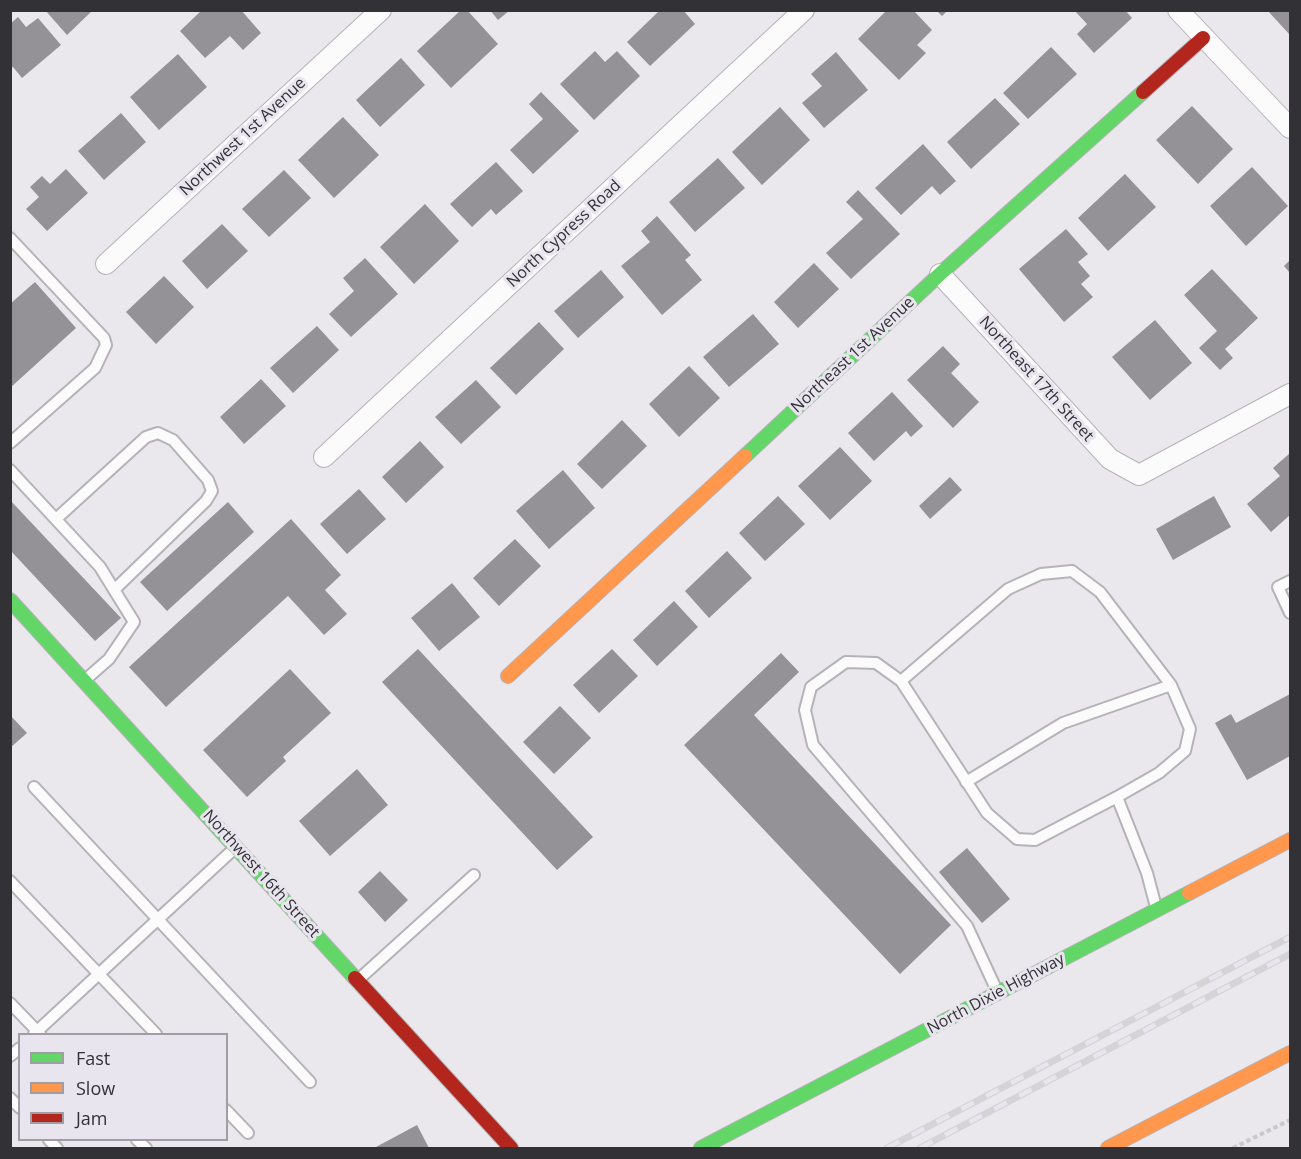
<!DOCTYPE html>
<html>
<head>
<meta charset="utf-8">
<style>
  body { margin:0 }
  #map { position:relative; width:1301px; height:1159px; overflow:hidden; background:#eae7ed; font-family:"Open Sans",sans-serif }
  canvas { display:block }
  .frame { position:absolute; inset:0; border:12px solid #323135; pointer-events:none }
  .legend { position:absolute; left:18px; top:1033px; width:210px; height:108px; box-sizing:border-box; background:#e9e5ef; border:2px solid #a09da5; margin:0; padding:8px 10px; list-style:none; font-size:18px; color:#323135 }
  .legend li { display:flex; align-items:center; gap:12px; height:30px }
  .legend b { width:30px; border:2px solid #a09da5 }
</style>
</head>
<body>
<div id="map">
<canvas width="1301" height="1159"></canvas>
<div class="frame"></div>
<ul class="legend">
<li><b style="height:8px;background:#63d668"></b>Fast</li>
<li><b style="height:8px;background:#ff974d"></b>Slow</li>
<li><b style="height:8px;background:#b3261e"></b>Jam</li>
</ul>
</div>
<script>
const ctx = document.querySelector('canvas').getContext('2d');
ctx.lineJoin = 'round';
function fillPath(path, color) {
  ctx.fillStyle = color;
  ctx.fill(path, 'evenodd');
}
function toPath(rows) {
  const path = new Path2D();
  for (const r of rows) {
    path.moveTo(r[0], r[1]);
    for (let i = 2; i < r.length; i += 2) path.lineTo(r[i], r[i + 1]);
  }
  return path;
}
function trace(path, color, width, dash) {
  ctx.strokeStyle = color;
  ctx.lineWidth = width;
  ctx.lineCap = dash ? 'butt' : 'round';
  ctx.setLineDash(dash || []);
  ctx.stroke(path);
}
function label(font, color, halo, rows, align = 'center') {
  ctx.font = font + ' "Open Sans",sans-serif';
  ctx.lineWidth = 6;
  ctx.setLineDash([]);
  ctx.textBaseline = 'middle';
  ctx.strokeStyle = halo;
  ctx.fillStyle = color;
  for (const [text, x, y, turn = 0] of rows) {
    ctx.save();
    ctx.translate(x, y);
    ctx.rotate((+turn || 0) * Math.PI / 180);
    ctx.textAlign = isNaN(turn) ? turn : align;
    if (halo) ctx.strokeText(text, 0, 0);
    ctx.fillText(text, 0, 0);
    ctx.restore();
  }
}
fillPath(toPath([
  [45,10,93,10,67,35],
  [202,10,241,10,261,33,243,50,230,36,205,58,180,31],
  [461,10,467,10,498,44,451,88,417,51],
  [490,10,510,10,498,20],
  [660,10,683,10,695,24,650,66,627,42],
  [887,10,913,10,932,30,917,45,926,53,899,80,858,39],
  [936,10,948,10,942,16],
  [1074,10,1125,10,1132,18,1094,53,1077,34,1087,24],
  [1267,10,1290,10,1290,35],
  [18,17,26,27,38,18,61,45,22,78,13,67,10,69,10,24],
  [1051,47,1077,74,1028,119,1003,93],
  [595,51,605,62,617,51,640,76,594,120,560,84],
  [836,52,868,90,824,128,802,103,822,86,811,74],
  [178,54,207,87,159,130,130,97],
  [401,58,425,85,380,127,356,100],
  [541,92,579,131,533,174,510,150,543,119,529,104],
  [995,98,1020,124,971,169,947,142],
  [1192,106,1233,149,1198,184,1156,140],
  [780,107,810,140,762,185,732,152],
  [121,113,146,142,104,180,78,151],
  [343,117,379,155,334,198,298,160],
  [923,144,956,181,940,195,932,186,901,215,875,188],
  [718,158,745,188,695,232,669,202],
  [496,162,523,191,496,215,491,209,472,227,450,204],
  [1252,167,1288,206,1246,246,1210,206],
  [66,169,88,193,47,231,26,209,39,197,30,187,42,176,50,184],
  [284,170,311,198,269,237,242,209],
  [1125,174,1156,207,1108,251,1078,218],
  [858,190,900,234,851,279,826,253,863,219,846,202],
  [425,204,459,241,414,284,380,247],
  [657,216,691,255,685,260,702,280,662,315,621,266,650,242,641,231],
  [222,224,248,251,207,289,182,261],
  [1066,229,1088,254,1078,262,1090,276,1081,284,1093,297,1064,322,1019,269],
  [365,258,398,294,351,337,329,314,354,291,343,278],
  [1290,260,1290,273,1284,266],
  [814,263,839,289,798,328,774,302],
  [1212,269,1258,318,1225,349,1233,358,1220,370,1199,348,1217,331,1184,295],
  [601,270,624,297,578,338,554,311],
  [164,276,194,307,156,344,126,312],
  [35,282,76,328,10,388,10,304],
  [753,314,779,344,729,387,703,357],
  [1155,320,1192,363,1150,400,1112,357],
  [539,322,564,349,516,395,490,368],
  [317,326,339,350,293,393,270,368],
  [943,346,960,364,951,373,979,402,953,428,907,380],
  [689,366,720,398,679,437,649,404],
  [261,379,286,406,244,444,220,417],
  [476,380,501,407,461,444,435,417],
  [892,392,923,426,911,437,906,431,874,461,848,433],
  [622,420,647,446,602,489,577,464],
  [420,441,444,467,406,503,382,477],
  [840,447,872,481,830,520,798,486],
  [1290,453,1290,515,1271,532,1247,504,1280,476,1273,468],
  [563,470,595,508,549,549,516,511],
  [950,477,962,490,930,519,919,506],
  [359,489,386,519,347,554,320,524],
  [778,496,805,524,765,561,739,533],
  [1214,496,1231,527,1173,560,1156,529],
  [10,500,121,618,95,641,10,550],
  [228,502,254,532,167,611,140,582],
  [291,519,341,575,325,590,347,614,324,635,288,596,166,707,129,667],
  [515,539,541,566,499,606,473,578],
  [727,551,752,578,709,618,685,591],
  [452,583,480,617,439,651,411,618],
  [674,601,698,627,657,666,633,640],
  [418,649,593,837,557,870,382,682],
  [612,649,638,676,599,713,573,685],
  [781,653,799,672,754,715,951,925,900,974,684,745],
  [290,669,331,713,283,757,286,761,247,797,203,750],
  [1290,694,1290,756,1247,780,1215,723,1231,714,1236,723],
  [560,706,591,738,554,774,523,742],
  [10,715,27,733,10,748],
  [357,769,388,805,330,856,299,821],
  [967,848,1010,899,982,923,939,872],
  [380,871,408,900,385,922,358,892],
  [417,1125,429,1148,377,1148,376,1147]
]), '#949297');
const lane = toPath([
  [10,238,104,338,106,345,95,368,10,443],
  [10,470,100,567,134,622,109,659,85,680],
  [56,519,146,437,158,433,173,440,208,480,212,491,206,501,114,590],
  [1290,581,1278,587,1290,613],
  [901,681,1008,589,1041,574,1072,571,1100,592,1171,685,1063,723,966,782],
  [34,787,310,1082],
  [1117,797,1159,773,1185,751,1190,729,1171,685],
  [10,881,156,1034],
  [358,980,474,875],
  [997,991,967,926,813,745,805,710,811,687,846,662,876,663,901,681,987,813,1017,839,1035,840,1117,797,1147,873,1156,907],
  [10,1003,40,1034],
  [34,1034,236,847],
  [10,1056,20,1048],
  [10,1098,20,1108],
  [226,1110,248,1133],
  [49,1140,57,1148],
  [137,1140,146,1148]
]);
const street = toPath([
  [1178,10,1290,128],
  [106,264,381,10],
  [940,274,1110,459,1139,475,1290,394],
  [324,457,804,10]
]);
const fast = toPath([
  [745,456,940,274,1143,92],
  [10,600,355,978],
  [701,1148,1189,893]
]);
const slow = toPath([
  [508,676,745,456],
  [1189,893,1290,840],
  [1108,1148,1290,1053]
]);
const jam = toPath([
  [1143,92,1203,38],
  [355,978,511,1148]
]);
trace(lane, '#b5b3b7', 14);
trace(street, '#b5b3b7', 22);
trace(fast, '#b5b3b7', 16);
trace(slow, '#b5b3b7', 16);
trace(jam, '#b5b3b7', 16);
trace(toPath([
  [1233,1148,1290,1120]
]), '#c9c8ca', 4, [4.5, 3]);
trace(lane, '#fcfbfc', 10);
trace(street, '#fcfbfc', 20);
trace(fast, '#63d668', 14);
trace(slow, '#ff974d', 14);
trace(jam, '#b3261e', 14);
const rail = toPath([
  [887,1148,1290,937],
  [920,1148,1290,954]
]);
trace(rail, '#d4d3d5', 7);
trace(rail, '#e9e5ef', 4.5, [14]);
label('16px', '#323135', '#e9e5ef', [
  ["Northwest 1st Avenue",243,137,-43],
  ["North Cypress Road",564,234,-43],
  ["Northeast 1st Avenue",853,355,-43],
  ["Northeast 17th Street",1036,379,48],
  ["Northwest 16th Street",261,874,48],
  ["North Dixie Highway",996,994,-28]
]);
</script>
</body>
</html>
